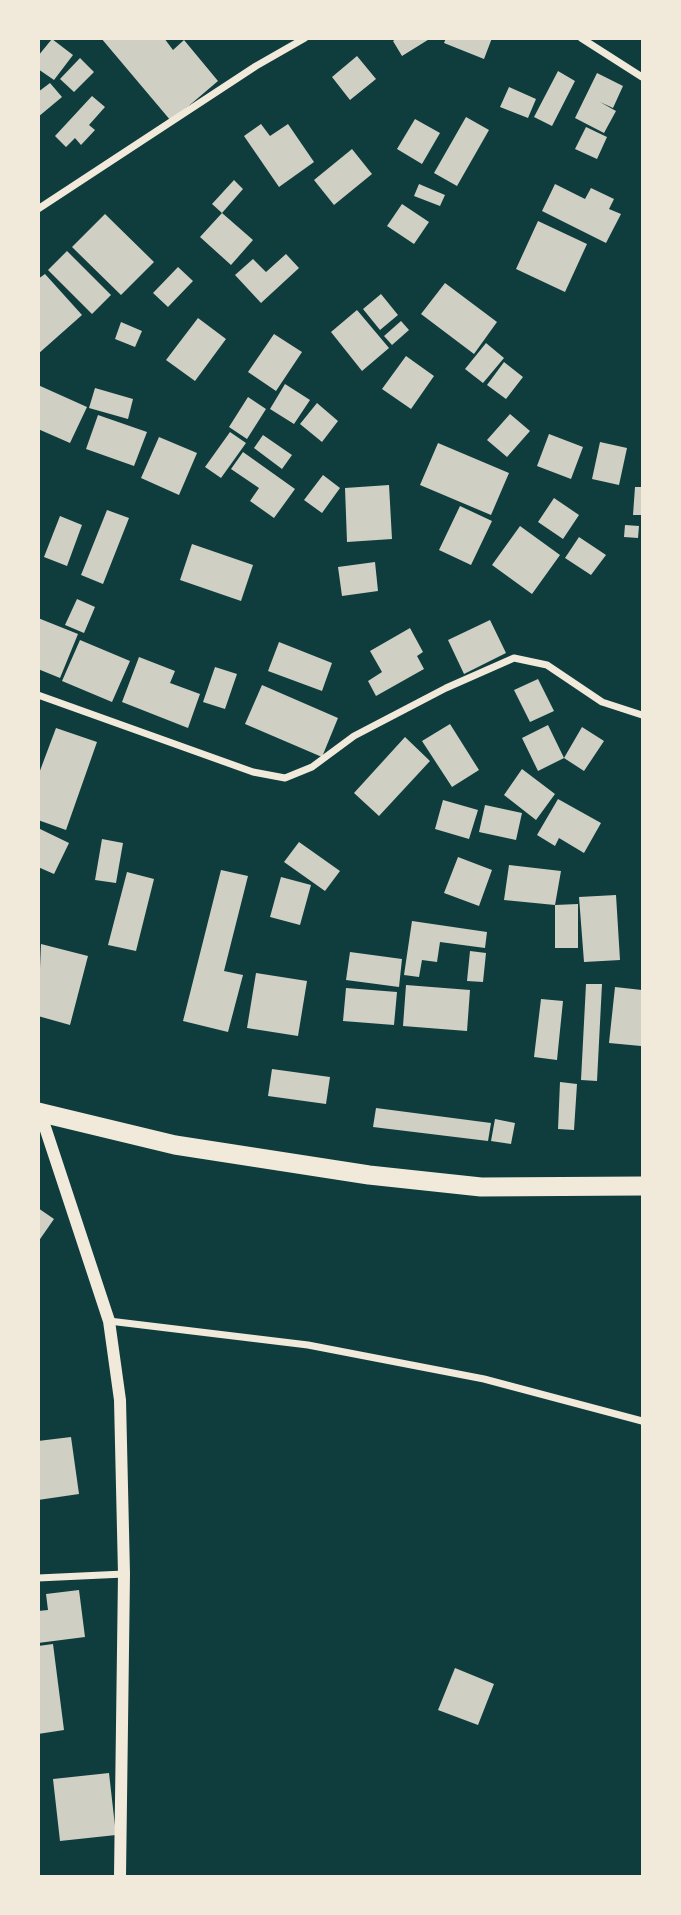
<!DOCTYPE html>
<html>
<head>
<meta charset="utf-8">
<style>
  body { margin:0 }
  #map { position:relative; width:681px; height:1915px; overflow:hidden; background:#0f3d3e; font-family:"PT Sans Narrow",sans-serif }
  canvas { display:block }
  .frame { position:absolute; inset:0; border:40px solid #f1e9da; pointer-events:none }
</style>
</head>
<body>
<div id="map">
<canvas width="681" height="1915"></canvas>
<div class="frame"></div>
</div>
<script>
const ctx = document.querySelector('canvas').getContext('2d');
ctx.lineJoin = 'round';
function fillPath(path, color) {
  ctx.fillStyle = color;
  ctx.fill(path, 'evenodd');
}
function toPath(rows) {
  const path = new Path2D();
  for (const r of rows) {
    path.moveTo(r[0], r[1]);
    for (let i = 2; i < r.length; i += 2) path.lineTo(r[i], r[i + 1]);
  }
  return path;
}
function trace(path, color, width, dash) {
  ctx.strokeStyle = color;
  ctx.lineWidth = width;
  ctx.lineCap = dash ? 'butt' : 'round';
  ctx.setLineDash(dash || []);
  ctx.stroke(path);
}
fillPath(toPath([
  [101,38,164,38,173,50,184,40,218,81,171,121],
  [397,38,431,38,402,56,393,41],
  [446,38,492,38,484,59,444,43],
  [52,39,73,55,54,80,38,69,38,56],
  [357,56,376,79,350,100,332,77],
  [80,58,94,72,74,92,60,79],
  [558,71,575,81,552,126,534,117],
  [597,73,623,86,613,108,600,102,616,111,604,133,575,118],
  [50,83,62,97,38,117,38,92],
  [509,87,536,99,528,118,500,107],
  [92,96,105,107,89,125,95,130,81,145,75,138,66,147,55,136],
  [466,117,489,130,457,186,434,173],
  [415,119,440,133,422,164,397,149],
  [261,124,270,136,288,124,314,162,279,187,244,136],
  [586,127,607,137,597,159,575,149],
  [352,149,372,174,334,205,314,180],
  [234,180,243,189,222,213,212,204],
  [419,184,445,195,440,206,414,196],
  [555,184,585,199,591,188,614,199,609,209,621,214,606,243,542,211],
  [402,204,429,222,414,244,387,226],
  [222,213,253,240,231,265,200,237],
  [105,214,154,262,121,295,72,247],
  [538,221,587,244,565,292,516,269],
  [67,251,111,295,92,314,48,270],
  [286,254,299,268,261,303,235,275,253,259,266,272],
  [178,267,193,281,168,307,153,293],
  [45,274,82,315,38,354,38,279],
  [445,283,497,322,474,354,421,314],
  [381,294,398,315,380,330,363,309],
  [357,310,389,348,362,371,331,332],
  [198,318,226,339,195,381,166,360],
  [401,321,409,330,392,345,384,336],
  [121,322,142,331,135,347,115,339],
  [274,334,302,352,276,391,248,372],
  [486,343,504,358,483,383,465,369],
  [406,356,434,376,411,409,382,389],
  [504,362,523,377,506,399,487,385],
  [285,384,310,400,294,424,270,409],
  [38,385,87,407,70,443,38,429],
  [95,388,133,399,128,419,89,408],
  [248,397,266,409,247,439,229,427],
  [317,403,338,421,322,442,300,424],
  [510,414,530,431,507,457,487,440],
  [98,415,147,432,134,466,86,449],
  [230,432,246,443,221,478,205,467],
  [549,434,583,447,571,479,537,466],
  [263,435,292,455,282,469,254,448],
  [159,437,197,453,179,495,141,478],
  [600,442,627,448,619,485,592,479],
  [438,443,509,473,491,515,420,485],
  [243,452,295,489,274,518,250,501,259,488,231,469],
  [323,475,340,488,322,513,304,500],
  [389,485,392,539,347,542,345,488],
  [635,487,642,487,642,515,633,515],
  [554,498,579,515,563,539,538,522],
  [460,506,492,521,471,565,439,550],
  [107,510,129,518,103,584,81,575],
  [60,516,82,525,67,566,44,557],
  [625,525,639,526,638,538,624,537],
  [520,526,560,555,532,594,492,565],
  [579,537,606,555,591,575,565,558],
  [192,544,253,565,241,601,180,580],
  [375,562,378,591,342,596,338,567],
  [77,599,95,607,84,633,65,625],
  [38,618,78,634,60,678,38,669],
  [490,620,506,653,464,674,448,640],
  [410,628,423,652,417,656,424,669,376,696,368,681,382,672,370,651],
  [80,640,130,661,112,702,62,681],
  [279,642,332,663,322,691,268,671],
  [139,657,175,671,170,683,200,694,188,728,122,702],
  [215,667,237,674,225,709,203,702],
  [538,679,554,711,530,722,514,690],
  [262,685,338,718,322,757,245,724],
  [450,724,479,770,452,787,422,741],
  [548,725,564,758,538,771,522,738],
  [582,727,604,741,584,771,564,758],
  [56,728,97,742,66,830,38,820,38,776],
  [405,737,430,761,379,816,354,793],
  [522,769,555,794,536,820,504,795],
  [558,799,601,823,584,853,559,838,555,846,537,835],
  [443,800,478,810,469,839,435,829],
  [485,805,522,813,516,840,479,832],
  [38,828,69,843,54,874,38,867],
  [102,839,123,843,116,883,95,880],
  [299,842,340,871,325,891,284,862],
  [458,857,492,870,479,906,444,893],
  [509,865,561,871,555,905,578,904,578,948,555,948,555,905,504,900],
  [221,870,248,876,224,971,243,975,228,1032,183,1021],
  [127,872,154,879,136,951,108,945],
  [281,877,311,885,300,925,270,917],
  [616,895,620,960,584,962,579,897],
  [412,921,487,932,485,948,440,942,437,962,422,960,419,977,404,975],
  [41,944,88,956,70,1025,38,1016],
  [470,951,486,953,483,982,467,981],
  [350,952,402,959,399,987,346,980],
  [256,973,307,981,298,1036,247,1028],
  [586,984,602,984,597,1081,581,1080],
  [406,985,470,990,467,1031,403,1026],
  [615,987,642,990,641,1046,609,1043],
  [346,988,397,992,394,1025,343,1021],
  [541,999,563,1001,557,1060,534,1057],
  [272,1069,330,1077,326,1104,268,1096],
  [560,1082,577,1084,574,1130,558,1129],
  [376,1108,491,1123,488,1141,373,1127],
  [495,1119,515,1123,511,1144,491,1141],
  [38,1208,54,1219,38,1242],
  [71,1437,79,1494,38,1500,38,1441],
  [79,1590,85,1637,38,1643,38,1611,48,1610,46,1594],
  [53,1644,64,1730,38,1734,38,1646],
  [455,1668,494,1684,478,1725,438,1710],
  [109,1773,116,1835,60,1841,53,1779]
]), '#cfcfc3');
trace(toPath([
  [581,38,642,77],
  [38,209,256,66,305,38],
  [38,695,253,772,285,778,312,767,354,736,446,688,514,658,547,665,602,702,642,715],
  [109,1321,308,1345,484,1379,642,1421],
  [38,1578,124,1574]
]), '#f1e9da', 7);
trace(toPath([
  [40,1112,109,1321,120,1400,124,1574,120,1876]
]), '#f1e9da', 12);
trace(toPath([
  [38,1112,175,1145,369,1175,481,1187,642,1186]
]), '#f1e9da', 19);
</script>
</body>
</html>
